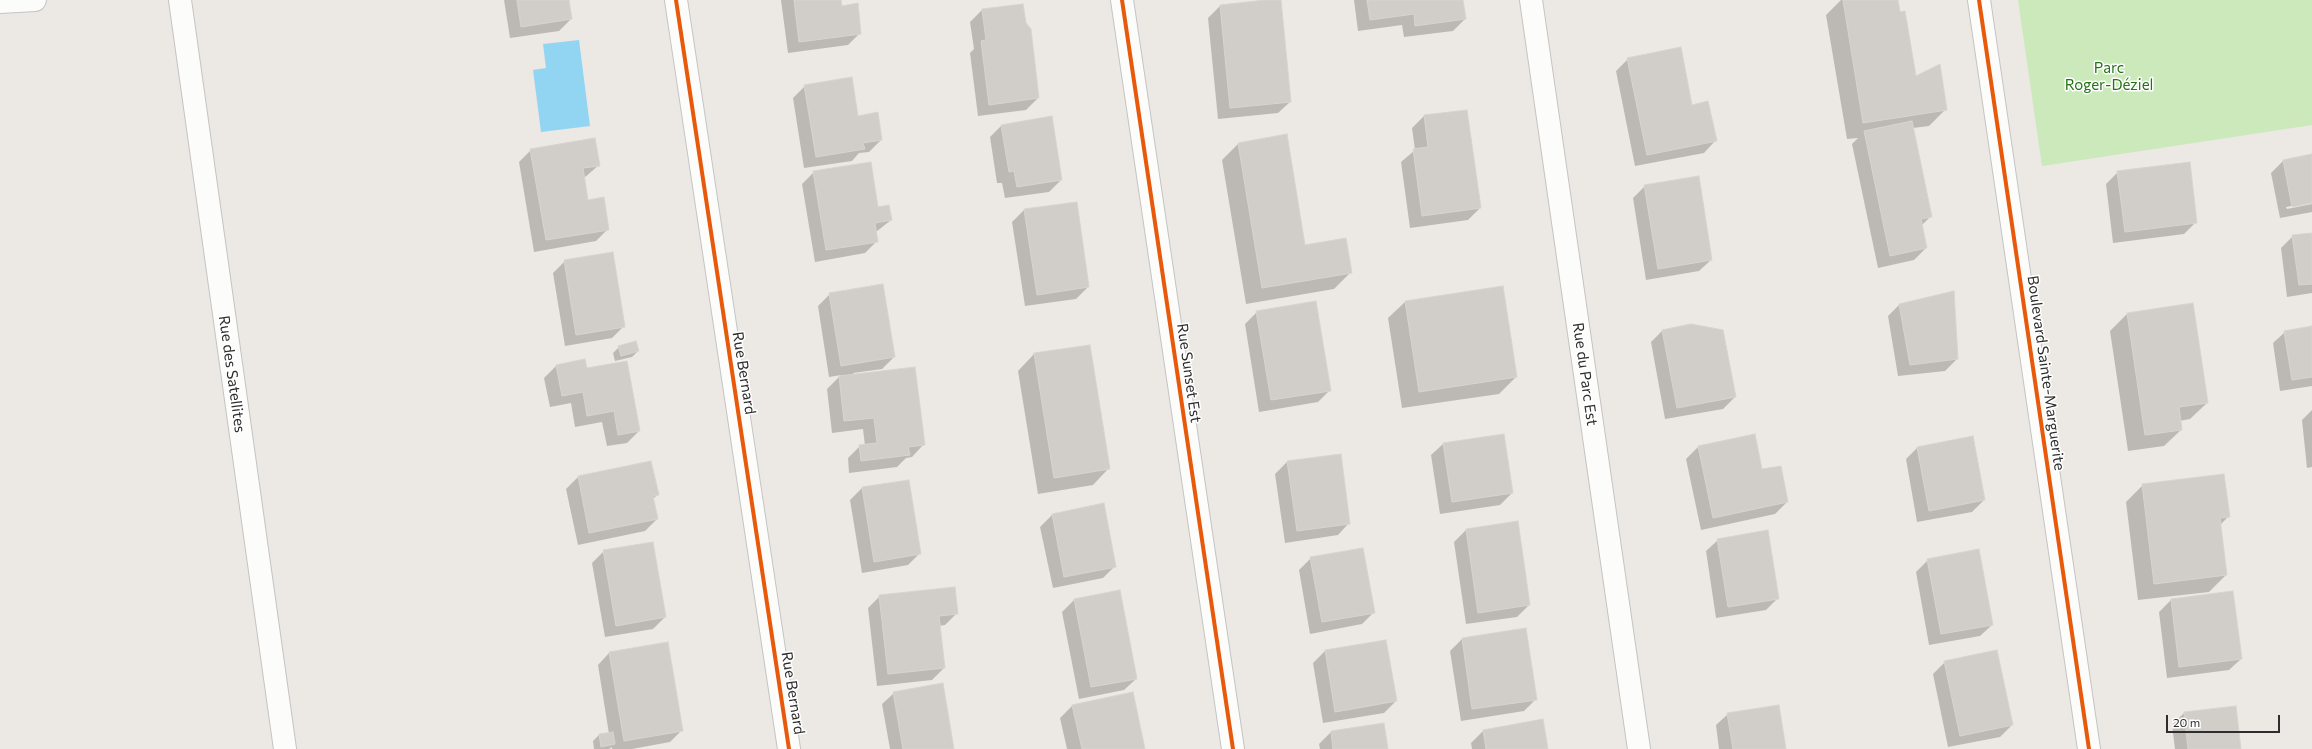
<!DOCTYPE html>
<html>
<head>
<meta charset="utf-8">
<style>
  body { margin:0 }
  #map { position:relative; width:2312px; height:749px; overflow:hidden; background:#ece8e3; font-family:Commissioner,sans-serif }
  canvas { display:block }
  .scale { position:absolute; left:2166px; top:715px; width:114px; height:18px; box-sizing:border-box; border:2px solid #2d2d2d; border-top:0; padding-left:5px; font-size:12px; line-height:14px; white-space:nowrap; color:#2d2d2d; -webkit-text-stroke:3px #fff; paint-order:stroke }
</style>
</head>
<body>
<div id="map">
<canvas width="2312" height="749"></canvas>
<div class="scale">20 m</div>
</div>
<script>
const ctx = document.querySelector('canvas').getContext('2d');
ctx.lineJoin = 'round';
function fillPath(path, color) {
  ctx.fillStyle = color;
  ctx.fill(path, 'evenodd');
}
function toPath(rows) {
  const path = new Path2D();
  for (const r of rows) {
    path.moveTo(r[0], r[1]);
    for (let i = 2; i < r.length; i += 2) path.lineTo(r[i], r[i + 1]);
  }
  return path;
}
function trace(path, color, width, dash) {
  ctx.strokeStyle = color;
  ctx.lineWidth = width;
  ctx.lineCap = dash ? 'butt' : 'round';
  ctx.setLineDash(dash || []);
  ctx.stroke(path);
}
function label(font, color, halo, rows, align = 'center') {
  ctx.font = font + ' Commissioner,sans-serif';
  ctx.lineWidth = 3;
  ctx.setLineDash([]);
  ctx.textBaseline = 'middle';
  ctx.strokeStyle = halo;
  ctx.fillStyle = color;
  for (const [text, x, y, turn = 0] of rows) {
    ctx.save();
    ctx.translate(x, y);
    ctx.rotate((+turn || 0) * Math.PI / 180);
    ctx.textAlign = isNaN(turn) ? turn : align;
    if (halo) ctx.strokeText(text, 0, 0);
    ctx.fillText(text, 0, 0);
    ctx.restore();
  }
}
fillPath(toPath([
  [2018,0,2312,0,2312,125,2042,166]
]), '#cbe9ba');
fillPath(toPath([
  [579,40,590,126,541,132,533,70,546,68,543,44]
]), '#92d5f2');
fillPath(toPath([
  [504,0,568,0,571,19,559,31,510,38],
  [781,0,840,0,841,7,860,33,848,45,788,53],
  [1280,0,1290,102,1278,113,1218,119,1208,18,1220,6],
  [1354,0,1462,0,1465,19,1453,31,1404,37,1402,25,1358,31],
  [1841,0,1897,0,1915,77,1946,109,1929,126,1913,128,1931,216,1921,226,1926,248,1914,260,1878,268,1852,144,1858,138,1847,139,1826,15],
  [982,10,1038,98,1026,110,978,116,970,53,974,49,970,22],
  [1628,59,1691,106,1715,141,1704,153,1635,166,1616,71],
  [805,86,857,117,881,140,869,152,859,153,852,161,804,168,793,98],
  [1466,111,1480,208,1468,220,1410,228,1401,162,1415,150,1412,128,1424,116],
  [1002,125,1061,180,1049,192,1005,198,1002,183,997,183,990,137],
  [1238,144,1304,246,1351,272,1334,289,1246,304,1222,160],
  [531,150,599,165,584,178,587,201,608,229,596,241,534,252,519,162],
  [2312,155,2312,202,2286,207,2287,209,2312,204,2312,212,2280,218,2271,173,2283,161],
  [814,172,891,220,876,232,877,241,865,253,815,262,802,184],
  [2118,172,2196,222,2184,234,2113,243,2106,184],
  [1645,186,1711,260,1699,271,1646,280,1633,198],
  [1024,210,1088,287,1076,299,1025,306,1012,222],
  [2312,234,2312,293,2287,297,2281,248,2293,236],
  [565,261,624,326,612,338,565,346,553,273],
  [1502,287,1516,377,1499,394,1402,408,1388,318,1405,302],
  [830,294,894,357,882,369,853,373,923,445,912,457,906,458,897,467,849,473,848,458,860,446,865,446,863,429,832,433,827,389,841,375,829,377,818,306],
  [1900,304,1957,359,1945,371,1898,376,1888,316],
  [2193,304,2207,403,2190,419,2179,421,2181,430,2164,446,2128,451,2110,331,2127,314],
  [1257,312,1330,390,1318,402,1259,412,1245,324],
  [2312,327,2312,386,2280,391,2273,343,2285,332],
  [1662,331,1735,397,1723,409,1665,419,1651,342],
  [619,347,638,351,632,357,615,361,613,353],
  [1034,354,1109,468,1093,485,1038,494,1018,371],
  [556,366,587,369,639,431,627,443,607,446,602,422,575,427,571,403,550,407,544,378],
  [2312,410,2312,467,2307,468,2302,420],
  [1754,435,1762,471,1787,502,1775,514,1701,530,1686,459,1698,447],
  [1443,444,1512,493,1500,505,1440,514,1431,455],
  [1917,448,1984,500,1972,512,1917,522,1906,459],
  [1287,462,1349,523,1338,535,1285,543,1275,474],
  [578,477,657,495,653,499,657,519,645,531,578,545,566,489],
  [908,481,920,553,908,565,862,573,850,500,862,488],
  [2143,485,2228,517,2220,525,2226,575,2209,592,2138,600,2126,502],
  [1052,515,1115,566,1103,578,1053,588,1040,527],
  [1466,530,1529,605,1517,617,1466,624,1454,542],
  [1718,540,1778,598,1766,610,1716,618,1706,551],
  [604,551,665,617,653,629,605,637,592,563],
  [1311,558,1374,612,1362,624,1310,634,1299,570],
  [1928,560,1992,625,1980,636,1929,645,1916,572],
  [880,596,957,613,945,625,939,626,944,668,932,680,877,686,868,608],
  [1074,600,1136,679,1124,690,1079,699,1062,612],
  [2171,600,2241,659,2229,670,2167,678,2159,612],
  [1462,639,1536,699,1524,711,1461,721,1450,651],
  [1385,641,1396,701,1384,713,1323,723,1313,663,1325,651],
  [609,653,682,730,670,742,632,749,612,749,612,747,609,749,594,749,593,741,599,735,609,734,598,665],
  [1945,662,2012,725,2000,737,1948,747,1933,674],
  [894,693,953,749,890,749,882,704],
  [1132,693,1144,749,1067,749,1060,718,1072,706],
  [2235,707,2240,749,2175,749,2172,725,2184,713],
  [1728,714,1785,749,1719,749,1716,725],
  [1542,721,1547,749,1472,749,1471,743,1483,731],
  [1331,732,1387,749,1320,749,1319,744]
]), '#0003');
const building = toPath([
  [517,0,569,0,572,19,521,27,517,0],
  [794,0,841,0,842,6,858,3,861,34,799,42,794,0],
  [1265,0,1281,0,1291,102,1230,108,1220,5,1265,0],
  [1367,0,1463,0,1466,19,1415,26,1414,14,1370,20,1367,0],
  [1843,0,1898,0,1900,12,1905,11,1916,76,1940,64,1947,110,1863,123,1843,0],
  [1023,4,1026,23,1031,29,1039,98,989,105,981,41,986,40,982,9,1023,4],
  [1681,47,1692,105,1708,101,1717,141,1647,155,1627,58,1681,47],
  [852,77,858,116,878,112,882,140,863,143,865,149,816,157,804,85,852,77],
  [1467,110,1481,208,1422,216,1413,149,1428,147,1424,115,1467,110],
  [1052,116,1062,180,1017,187,1014,171,1009,172,1001,125,1052,116],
  [1912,121,1932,217,1921,219,1927,248,1890,256,1864,131,1912,121],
  [1287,134,1305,245,1346,238,1352,273,1262,288,1238,143,1287,134],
  [595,138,600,166,583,168,588,200,604,197,609,230,546,240,530,149,595,138],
  [2312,154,2312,203,2292,207,2283,160,2312,154],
  [871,162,878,207,889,205,892,220,875,223,878,242,826,250,813,171,871,162],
  [2190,162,2197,223,2125,232,2117,171,2190,162],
  [1699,176,1712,260,1658,269,1644,185,1699,176],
  [1077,202,1089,287,1037,295,1024,209,1077,202],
  [2312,233,2312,284,2299,285,2292,235,2312,233],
  [613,252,625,327,576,335,564,260,613,252],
  [883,284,895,357,841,366,829,293,883,284],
  [1503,286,1517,377,1419,392,1405,301,1503,286],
  [1954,291,1958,359,1910,365,1899,304,1954,291],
  [1316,301,1331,391,1271,400,1256,311,1316,301],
  [2193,303,2208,403,2179,407,2182,430,2145,435,2127,313,2193,303],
  [1691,324,1723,330,1736,397,1677,408,1662,330,1691,324],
  [2312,326,2312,377,2292,380,2284,331,2312,326],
  [636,341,639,351,621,356,618,346,636,341],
  [1090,345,1110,469,1054,478,1034,353,1090,345],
  [585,359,587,368,627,361,640,431,618,435,614,411,587,416,583,392,562,396,556,365,585,359],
  [915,367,925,445,908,447,910,455,861,461,859,445,877,443,874,418,844,421,839,376,915,367],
  [1504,434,1513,493,1452,502,1443,443,1504,434],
  [1755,434,1762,469,1781,466,1788,502,1713,518,1698,446,1755,434],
  [1973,436,1985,500,1929,511,1917,447,1973,436],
  [1341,454,1350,524,1297,531,1287,461,1341,454],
  [651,461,659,495,653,496,658,519,589,533,578,476,651,461],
  [2224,474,2230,517,2220,518,2227,575,2154,584,2142,484,2224,474],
  [909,480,921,554,874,562,862,487,909,480],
  [1104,503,1116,567,1064,577,1052,514,1104,503],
  [1518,521,1530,605,1478,613,1466,529,1518,521],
  [1768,530,1779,599,1728,607,1717,539,1768,530],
  [653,542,666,617,616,626,603,550,653,542],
  [1363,548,1375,613,1322,622,1310,557,1363,548],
  [1979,549,1993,625,1941,634,1927,559,1979,549],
  [955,587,958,614,939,616,945,668,888,674,879,595,955,587],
  [1120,590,1137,679,1091,687,1074,599,1120,590],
  [2233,591,2242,659,2179,667,2171,599,2233,591],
  [1526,628,1537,700,1472,709,1462,638,1526,628],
  [1386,640,1397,701,1335,712,1325,650,1386,640],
  [668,642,683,731,624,741,609,652,668,642],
  [1997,650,2013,725,1960,736,1944,661,1997,650],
  [943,683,954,749,903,749,893,692,943,683],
  [1133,692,1145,749,1082,749,1072,705,1133,692],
  [1779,705,1786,749,1733,749,1727,713,1779,705],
  [2236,706,2241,749,2188,749,2184,712,2236,706],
  [1543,719,1548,749,1486,749,1483,730,1543,719],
  [1384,723,1388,749,1333,749,1331,731,1384,723],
  [613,732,615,744,601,747,599,734,613,732]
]);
fillPath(building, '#d1ceca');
trace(building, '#d7d4cf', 1);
const minor = toPath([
  [180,0,285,749],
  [676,0,789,749],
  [1122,0,1233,749],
  [1531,0,1639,749],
  [1979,0,2089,749],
  [0,2,35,0]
]);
trace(minor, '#c5c4c4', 24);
trace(minor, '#fcfcfb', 22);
trace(toPath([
  [676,0,789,749],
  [1122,0,1233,749],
  [1979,0,2089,749]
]), '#e8590c', 4);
label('15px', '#247315', '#fff', [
  ["Parc",2109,68],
  ["Roger-Déziel",2109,85]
]);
label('15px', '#2d2d2d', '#fff', [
  ["Rue Bernard",744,373,81],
  ["Rue Sunset Est",1189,373,82],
  ["Boulevard Sainte-Marguerite",2046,373,82],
  ["Rue des Satellites",232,374,82],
  ["Rue du Parc Est",1585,374,82],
  ["Rue Bernard",793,693,81]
]);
</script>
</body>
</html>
